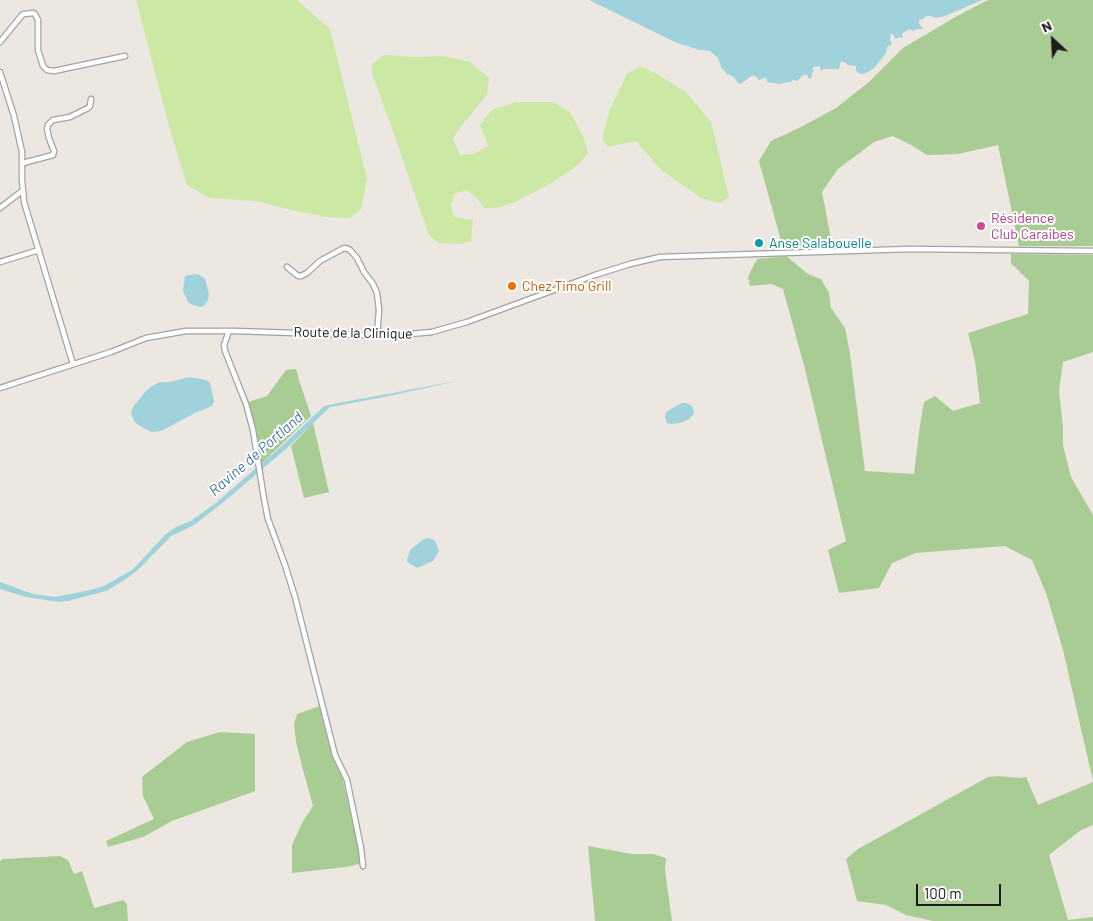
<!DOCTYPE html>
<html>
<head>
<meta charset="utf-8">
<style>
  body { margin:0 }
  #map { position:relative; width:1093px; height:921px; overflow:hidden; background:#ece7e0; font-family:Barlow,sans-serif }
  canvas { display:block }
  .north { position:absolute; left:1028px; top:15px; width:50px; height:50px; -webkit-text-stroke:4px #fff; paint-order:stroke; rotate:335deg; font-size:14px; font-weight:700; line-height:20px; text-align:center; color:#1b1b1b }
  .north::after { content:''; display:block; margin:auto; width:18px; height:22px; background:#1b1b1b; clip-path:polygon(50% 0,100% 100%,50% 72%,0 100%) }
  .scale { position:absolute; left:916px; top:884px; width:85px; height:22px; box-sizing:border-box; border:2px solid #1b1b1b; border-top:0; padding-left:6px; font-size:15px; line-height:18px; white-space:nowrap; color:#1b1b1b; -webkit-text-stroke:4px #fff; paint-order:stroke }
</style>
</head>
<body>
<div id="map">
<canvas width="1093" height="921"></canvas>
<div class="north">N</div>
<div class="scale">100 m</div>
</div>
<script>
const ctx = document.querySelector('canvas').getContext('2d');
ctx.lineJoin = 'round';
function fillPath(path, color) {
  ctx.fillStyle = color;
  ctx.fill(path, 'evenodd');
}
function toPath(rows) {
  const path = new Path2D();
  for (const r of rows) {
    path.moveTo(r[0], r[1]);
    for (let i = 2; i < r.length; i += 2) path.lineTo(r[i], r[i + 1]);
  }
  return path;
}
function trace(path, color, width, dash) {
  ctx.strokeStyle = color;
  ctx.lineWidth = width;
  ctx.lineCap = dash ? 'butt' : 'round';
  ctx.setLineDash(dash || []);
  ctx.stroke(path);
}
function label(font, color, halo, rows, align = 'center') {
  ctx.font = font + ' Barlow,sans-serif';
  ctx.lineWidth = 4;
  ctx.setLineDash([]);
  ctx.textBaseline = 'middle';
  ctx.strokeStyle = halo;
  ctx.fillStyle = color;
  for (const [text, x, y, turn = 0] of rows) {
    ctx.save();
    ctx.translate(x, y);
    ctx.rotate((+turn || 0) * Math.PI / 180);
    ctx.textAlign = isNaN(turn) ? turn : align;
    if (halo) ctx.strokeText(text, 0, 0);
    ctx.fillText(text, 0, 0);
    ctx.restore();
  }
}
fillPath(toPath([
  [136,0,297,0,330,29,367,179,361,209,350,218,326,217,287,209,257,201,210,198,187,185,169,126],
  [385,55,415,57,443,56,470,62,489,78,487,95,461,126,453,139,460,155,474,154,488,146,480,125,492,110,516,102,553,102,570,112,584,138,588,154,577,166,546,186,515,202,497,208,484,208,476,197,466,190,454,194,451,205,454,217,473,220,471,241,460,244,439,243,429,235,388,117,372,74,372,64],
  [640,66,657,74,686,92,711,122,729,197,720,203,701,198,661,170,636,141,608,147,602,139,610,109,627,74]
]), '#cbe8a4');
fillPath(toPath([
  [988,0,1093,0,1093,246,1019,246,998,145,958,154,927,155,911,145,893,136,874,142,838,169,822,192,832,244,783,248,759,161,771,141,797,129,836,108,869,82,903,48,957,16],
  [1011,254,1093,255,1093,352,1063,362,1059,391,1063,427,1063,445,1071,477,1093,515,1093,781,1063,650,1046,593,1032,560,1005,546,916,553,892,563,879,588,839,593,828,550,846,541,805,369,783,289,771,284,750,286,748,277,757,259,786,256,808,274,821,279,829,293,831,308,845,328,850,354,865,471,914,474,920,425,924,402,935,396,953,411,980,403,975,361,968,333,1028,314,1029,281,1011,263],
  [296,369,299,380,311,416,261,464,256,428,248,402,267,396,286,370],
  [313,423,329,492,304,498,291,446],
  [320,706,334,759,343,780,355,834,360,852,360,860,359,864,346,867,292,873,292,845,302,823,313,806,302,766,296,742,294,724,297,714],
  [220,732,255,734,255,791,172,821,143,837,108,847,106,841,154,819,143,796,142,777,187,742],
  [999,776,1019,778,1026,777,1038,805,1093,782,1093,825,1081,830,1049,855,1068,920,1093,917,1093,921,933,921,906,915,886,905,857,901,846,859,858,849,988,777],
  [588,846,632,854,653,854,666,858,665,870,672,921,595,921],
  [60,856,68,860,74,874,82,871,94,908,123,900,127,904,128,921,0,921,0,861,3,859]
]), '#a9cc94');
fillPath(toPath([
  [589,0,982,0,945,16,936,18,930,16,926,16,923,19,919,20,919,23,923,29,917,29,913,31,909,29,902,34,903,38,899,37,895,39,893,34,891,33,890,39,892,44,887,47,886,53,874,68,868,72,863,74,858,73,856,70,856,66,847,65,846,63,841,61,839,69,824,69,821,71,820,66,814,67,812,69,814,71,812,73,811,79,808,78,808,76,807,75,803,75,797,81,793,80,791,82,788,82,779,84,767,82,766,77,759,80,754,75,750,77,741,84,738,83,734,77,727,74,721,67,718,58,710,51,700,50,677,43],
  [195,274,200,275,205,279,209,294,208,300,204,306,200,307,193,305,188,302,183,291,185,276],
  [189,377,206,380,210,383,214,401,212,406,195,413,161,431,151,432,137,424,134,421,131,413,133,407,144,393,152,386,160,382,170,382],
  [462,380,384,397,330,407,287,448,225,501,194,525,171,536,138,570,123,581,106,591,68,601,59,602,26,597,0,589,0,582,33,594,56,597,90,590,104,586,132,570,166,534,176,527,191,521,217,502,285,443,323,407,328,405],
  [682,403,686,403,692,406,694,412,693,415,689,419,683,422,673,424,667,423,665,417,666,412,671,409],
  [430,538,435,541,439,551,433,561,417,568,407,562,407,560,410,550,420,542,424,539]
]), '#9fd2db');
const minor = toPath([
  [0,42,22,15,24,14,33,13,35,14,38,20,38,50,43,66,47,70,54,71,125,56],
  [0,72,14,116,22,152,22,180,24,202,73,364],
  [23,163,53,155,54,151,49,138,47,129,48,125,53,120,70,117,88,108,90,106,91,99],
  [0,208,22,191],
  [0,262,39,250],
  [287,267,298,276,301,276,307,273,320,261,342,249,346,248,350,250,357,258,364,272,373,284,377,293,379,310,377,335],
  [229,331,224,345,225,351,246,404,253,430,264,499,268,519,285,565,295,597,335,755,347,780,361,848,363,866],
  [0,388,111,352,146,338,186,331,234,331,387,336,411,334,432,332,467,322,595,275,630,264,660,257,910,249,1093,251]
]);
trace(minor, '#a2a2a2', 7);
trace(minor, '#fff', 4.5);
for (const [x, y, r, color] of [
  [981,226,5,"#d1479c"],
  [759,243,5,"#0f9aa8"],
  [512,286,5,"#e8710a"]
]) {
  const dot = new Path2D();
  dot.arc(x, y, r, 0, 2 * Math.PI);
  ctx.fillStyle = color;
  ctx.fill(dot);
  trace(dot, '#fff', 2);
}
label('14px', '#b23c85', '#fff', [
  ["Résidence",991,218],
  ["Club Caraibes",991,234]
], 'left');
label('14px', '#0d838f', '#fff', [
  ["Anse Salabouelle",769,243]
], 'left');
label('14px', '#c56008', '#fff', [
  ["Chez Timo Grill",522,286]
], 'left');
label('14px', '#1b1b1b', '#fff', [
  ["Route de la Clinique",353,333,1]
]);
label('italic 15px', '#467aa0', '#fff', [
  ["Ravine de Portland",256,454,-41]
]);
</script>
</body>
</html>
